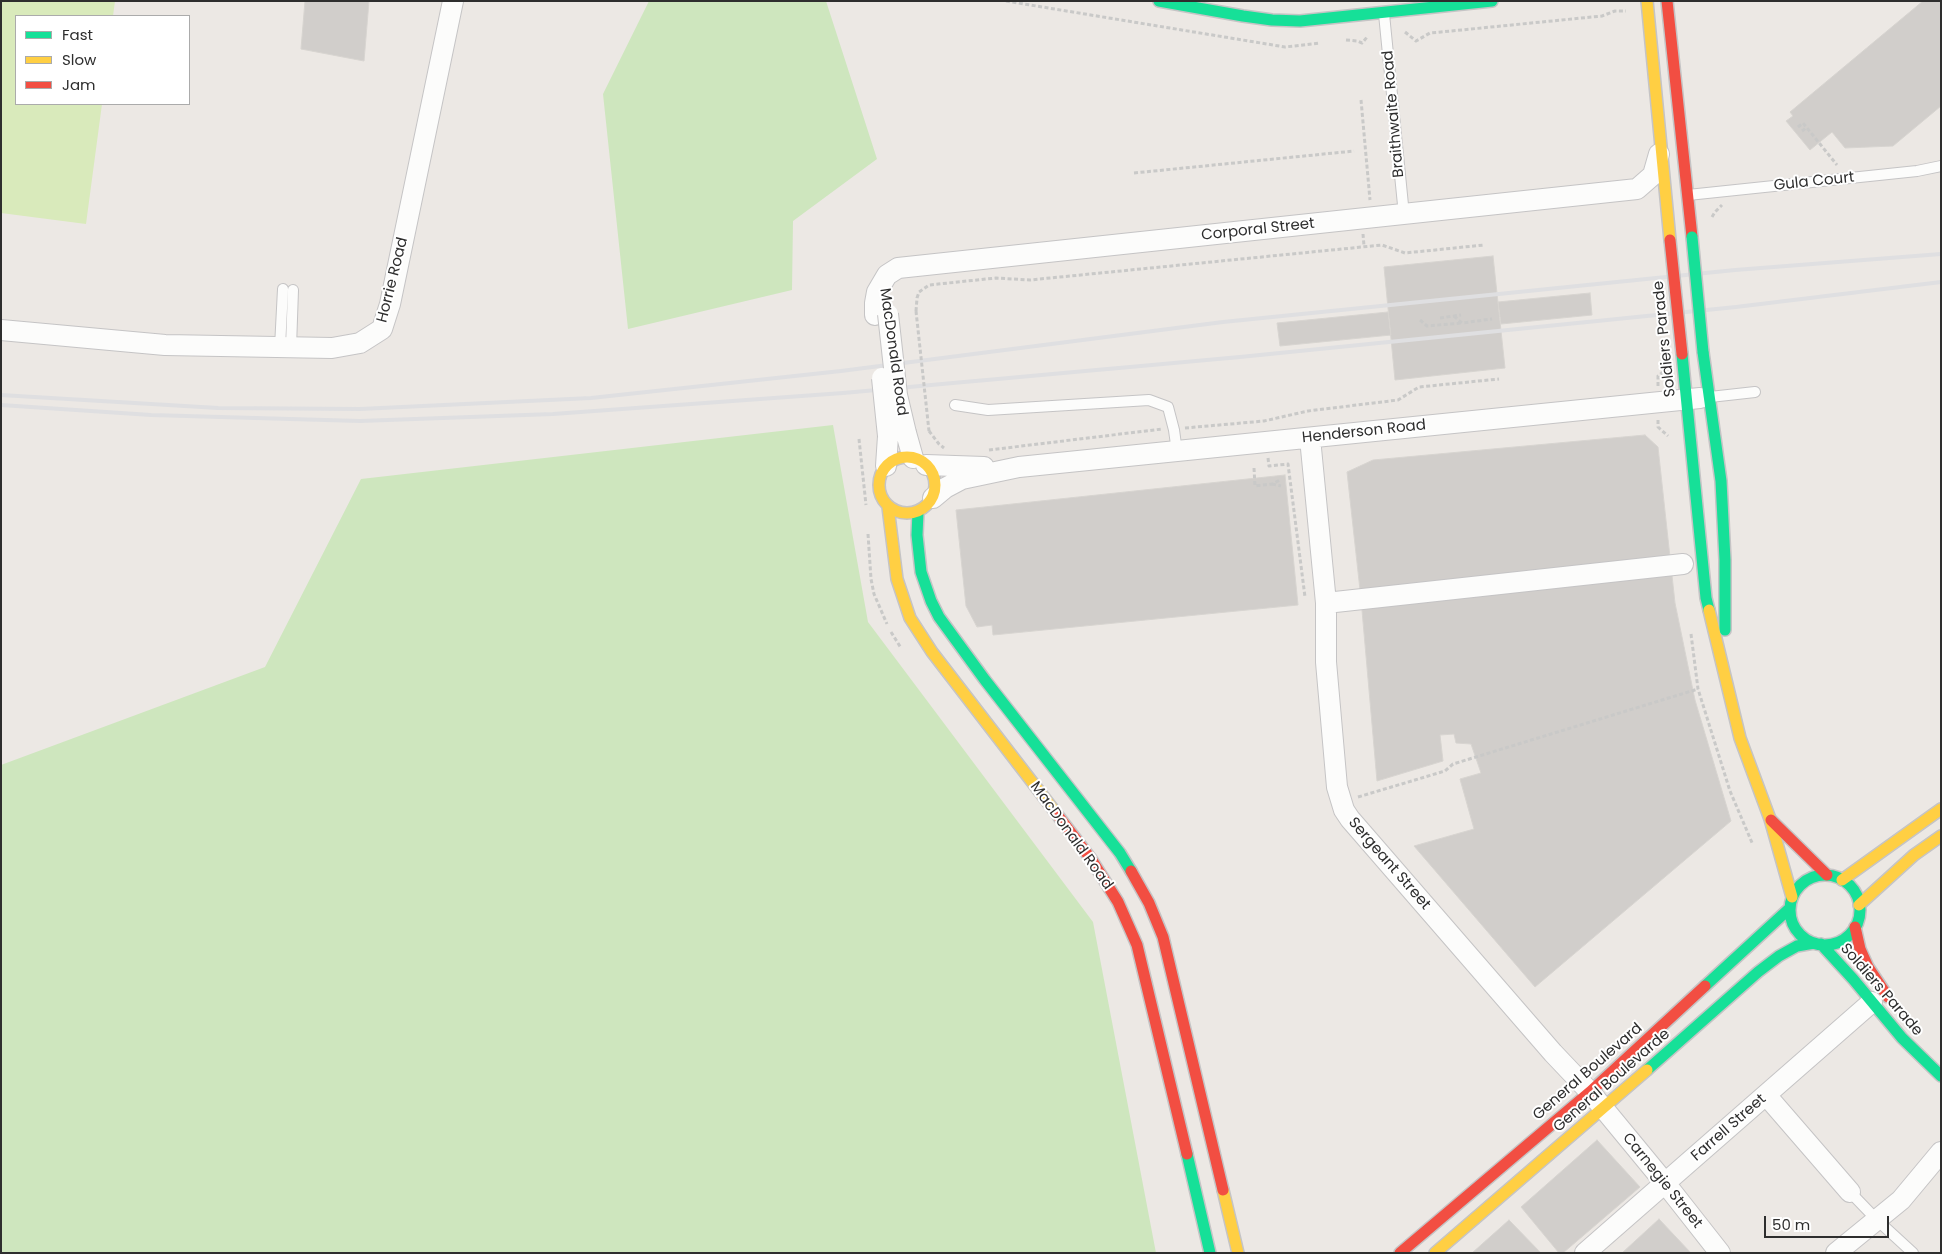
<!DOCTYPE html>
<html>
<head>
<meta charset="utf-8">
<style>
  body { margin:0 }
  #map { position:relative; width:1942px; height:1254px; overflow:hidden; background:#ece8e4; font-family:Poppins,sans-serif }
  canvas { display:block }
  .frame { position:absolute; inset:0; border:2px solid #2e2e2e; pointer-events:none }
  .legend { position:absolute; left:15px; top:15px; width:175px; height:90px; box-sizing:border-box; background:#fff; border:1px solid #ababab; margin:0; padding:6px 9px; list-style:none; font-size:15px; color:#2e2e2e }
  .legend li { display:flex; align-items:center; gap:10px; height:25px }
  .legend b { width:25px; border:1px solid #ababab }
  .scale { position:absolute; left:1764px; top:1216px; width:125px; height:22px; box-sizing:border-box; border:2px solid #2e2e2e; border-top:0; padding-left:6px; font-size:15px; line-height:18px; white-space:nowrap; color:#2e2e2e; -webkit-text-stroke:4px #fff; paint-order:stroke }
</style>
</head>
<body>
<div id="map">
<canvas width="1942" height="1254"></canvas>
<div class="frame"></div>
<ul class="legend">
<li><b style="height:6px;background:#16e098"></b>Fast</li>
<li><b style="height:6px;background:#ffcf43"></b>Slow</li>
<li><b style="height:6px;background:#f24e42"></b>Jam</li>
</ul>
<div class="scale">50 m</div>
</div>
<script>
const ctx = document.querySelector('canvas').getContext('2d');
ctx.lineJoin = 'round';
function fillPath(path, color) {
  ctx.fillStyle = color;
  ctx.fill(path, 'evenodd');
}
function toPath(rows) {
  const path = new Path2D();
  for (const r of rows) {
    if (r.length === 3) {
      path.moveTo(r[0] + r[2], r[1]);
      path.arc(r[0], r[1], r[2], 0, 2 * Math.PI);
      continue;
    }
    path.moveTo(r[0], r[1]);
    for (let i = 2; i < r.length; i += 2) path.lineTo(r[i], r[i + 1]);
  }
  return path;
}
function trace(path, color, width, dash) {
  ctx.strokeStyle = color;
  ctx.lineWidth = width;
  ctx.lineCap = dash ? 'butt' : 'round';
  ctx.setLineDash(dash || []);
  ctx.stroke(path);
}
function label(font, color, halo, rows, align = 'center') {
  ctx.font = font + ' Poppins,sans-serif';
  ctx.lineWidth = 4;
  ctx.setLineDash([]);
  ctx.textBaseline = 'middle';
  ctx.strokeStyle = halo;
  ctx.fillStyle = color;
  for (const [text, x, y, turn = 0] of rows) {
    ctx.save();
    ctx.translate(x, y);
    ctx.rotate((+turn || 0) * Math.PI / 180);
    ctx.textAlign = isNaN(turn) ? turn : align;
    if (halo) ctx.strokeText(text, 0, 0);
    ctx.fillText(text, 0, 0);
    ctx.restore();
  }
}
fillPath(toPath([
  [649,1,826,1,877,159,793,221,792,290,628,329,603,94],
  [833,425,868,622,1093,922,1156,1253,1,1253,1,765,265,667,361,479]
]), '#cee6be');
fillPath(toPath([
  [1,1,115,1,113,16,16,16,16,104,102,104,86,224,1,213]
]), '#d9eabb');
const building = toPath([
  [305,1,369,1,364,61,301,49,305,1],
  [1923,1,1941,1,1941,106,1893,146,1845,148,1832,132,1810,150,1786,121,1793,116,1790,112,1923,1],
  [1493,256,1505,368,1395,380,1384,267,1493,256],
  [1590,293,1592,315,1501,324,1498,302,1590,293],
  [1388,312,1391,335,1280,346,1277,323,1388,312],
  [1645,435,1658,447,1675,603,1695,700,1731,821,1535,987,1414,846,1474,829,1460,779,1481,773,1471,744,1456,743,1454,734,1440,735,1443,761,1377,781,1361,599,1347,472,1373,460,1645,435],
  [1285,475,1298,605,993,635,992,625,977,627,966,606,956,510,1285,475],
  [1597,1140,1640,1187,1563,1253,1559,1253,1521,1207,1597,1140],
  [1659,1219,1691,1253,1622,1253,1659,1219],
  [1509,1220,1541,1253,1472,1253,1509,1220]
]);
fillPath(building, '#d1cecb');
trace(building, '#d7d4d0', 1);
const lane = toPath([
  [1384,14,1404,215],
  [1688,195,1917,171,1941,166],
  [280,347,283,289],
  [291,347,293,290],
  [1710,397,1755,392],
  [955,405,988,410,1149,400,1168,407,1174,430,1177,452],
  [1850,1192,1876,1219,1913,1253]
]);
const street = toPath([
  [875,315,875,303,877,292,887,275,898,268,1637,189,1653,175,1659,154],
  [1,330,165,345,332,348,360,343,382,329,390,304,453,1],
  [906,433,913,458],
  [1310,438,1326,603,1326,662,1337,787,1344,810,1350,819,1553,1053,1590,1092,1665,1183,1720,1253],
  [926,465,984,467],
  [886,466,888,436],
  [933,498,945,488,962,479,1019,467,1700,398],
  [1326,603,1683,564],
  [1766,1095,1850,1192],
  [1585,1253,1872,1002],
  [1836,1253,1901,1200,1941,1152]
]);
const fast = toPath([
  [1159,1,1243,16,1272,20,1300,21,1492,1],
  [1703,352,1721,481,1725,560,1725,630],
  [1682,354,1706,598,1709,610],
  [918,512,917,535,921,572,931,601,939,617,985,680,1120,853,1131,871],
  [1825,910,35],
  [1821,944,1853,979,1902,1038,1941,1076],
  [1705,986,1790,908],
  [1647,1070,1758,972,1779,956,1797,946,1814,943],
  [1187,1154,1210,1253]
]);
const slow = toPath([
  [1647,1,1670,240],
  [907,485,28],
  [888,507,897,579,910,618,932,652,1056,813],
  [1709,610,1740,738,1770,819,1792,897],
  [1842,880,1941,809],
  [1859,905,1914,855,1941,836],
  [1223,1190,1238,1253],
  [1435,1253,1647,1070]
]);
const jam = toPath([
  [1667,1,1692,237],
  [1056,813,1091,859,1118,902,1137,945,1187,1154],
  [1771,820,1827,875],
  [1131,871,1149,903,1163,937,1223,1190],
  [1855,927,1860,949,1868,967,1888,997],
  [1400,1253,1590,1092,1705,986]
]);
trace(lane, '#c5c4c5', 12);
trace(street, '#c5c4c5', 22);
trace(fast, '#c5c4c5', 14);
trace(slow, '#c5c4c5', 14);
trace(jam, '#c5c4c5', 14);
trace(toPath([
  [1006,1,1285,47,1320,43],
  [1405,32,1416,41,1430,33,1441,32,1602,16,1615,11,1626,11],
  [1346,40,1357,41,1362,43,1368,36],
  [1361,100,1370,200],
  [1798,127,1803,123,1837,165],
  [1802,131,1806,128],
  [1134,173,1354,151],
  [1712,217,1715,212,1722,205],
  [1363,234,1364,246],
  [916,311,917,298,919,292,929,285,996,278,1030,280,1382,245,1405,253,1484,245],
  [1454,316,1462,323,1492,319],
  [1440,318,1461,315],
  [1420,320,1427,326,1462,323],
  [1658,386,1658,376,1663,372],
  [1658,420,1658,427,1668,436],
  [1185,428,1264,421,1308,411,1398,400,1419,387,1499,379],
  [929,431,939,444,944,448],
  [859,439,866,505],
  [989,450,1162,429],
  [1268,458,1269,466,1288,464,1305,597],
  [1254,468,1255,486,1272,484,1280,480],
  [1272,484,1281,486],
  [868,534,871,579,874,594,887,624],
  [891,632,901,648],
  [1691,634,1698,689,1730,791,1753,845],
  [1358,797,1445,771,1453,764,1698,689]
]), '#c9c9c8', 3, [4, 2.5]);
trace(lane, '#fcfcfb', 10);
trace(street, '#fcfcfb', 20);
trace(fast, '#16e098', 11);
trace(slow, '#ffcf43', 11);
trace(jam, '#f24e42', 11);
trace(toPath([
  [1,395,218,408,360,409,591,398,841,371,1223,322,1735,270,1941,254],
  [1,405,151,415,360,421,553,414,843,393,1240,357,1736,307,1941,282]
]), '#dfdfe1', 4);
const streetBridge = toPath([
  [888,314,897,395,906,433],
  [882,378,888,436]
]);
const fastBridge = toPath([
  [1692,237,1703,352]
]);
const jamBridge = toPath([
  [1670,240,1682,354]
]);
trace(streetBridge, '#c5c4c5', 22, []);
trace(fastBridge, '#c5c4c5', 14, []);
trace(jamBridge, '#c5c4c5', 14, []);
trace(toPath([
  [916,311,929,431]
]), '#c9c9c8', 3, [4, 2.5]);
trace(streetBridge, '#fcfcfb', 20);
trace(fastBridge, '#16e098', 11);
trace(jamBridge, '#f24e42', 11);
label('15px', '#2e2e2e', '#fff', [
  ["Braithwaite Road",1394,114,-95],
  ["Gula Court",1814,182,-6],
  ["Corporal Street",1258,230,-6],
  ["Horrie Road",393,280,-76],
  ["Soldiers Parade",1665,339,-96],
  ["MacDonald Road",893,352,82],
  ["Henderson Road",1364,432,-6],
  ["MacDonald Road",1071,836,54],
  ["Sergeant Street",1389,864,49],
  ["Soldiers Parade",1881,990,49],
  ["General Boulevard",1588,1072,-41],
  ["General Boulevarde",1612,1081,-41],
  ["Farrell Street",1729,1128,-41],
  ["Carnegie Street",1662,1181,51]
]);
</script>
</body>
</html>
